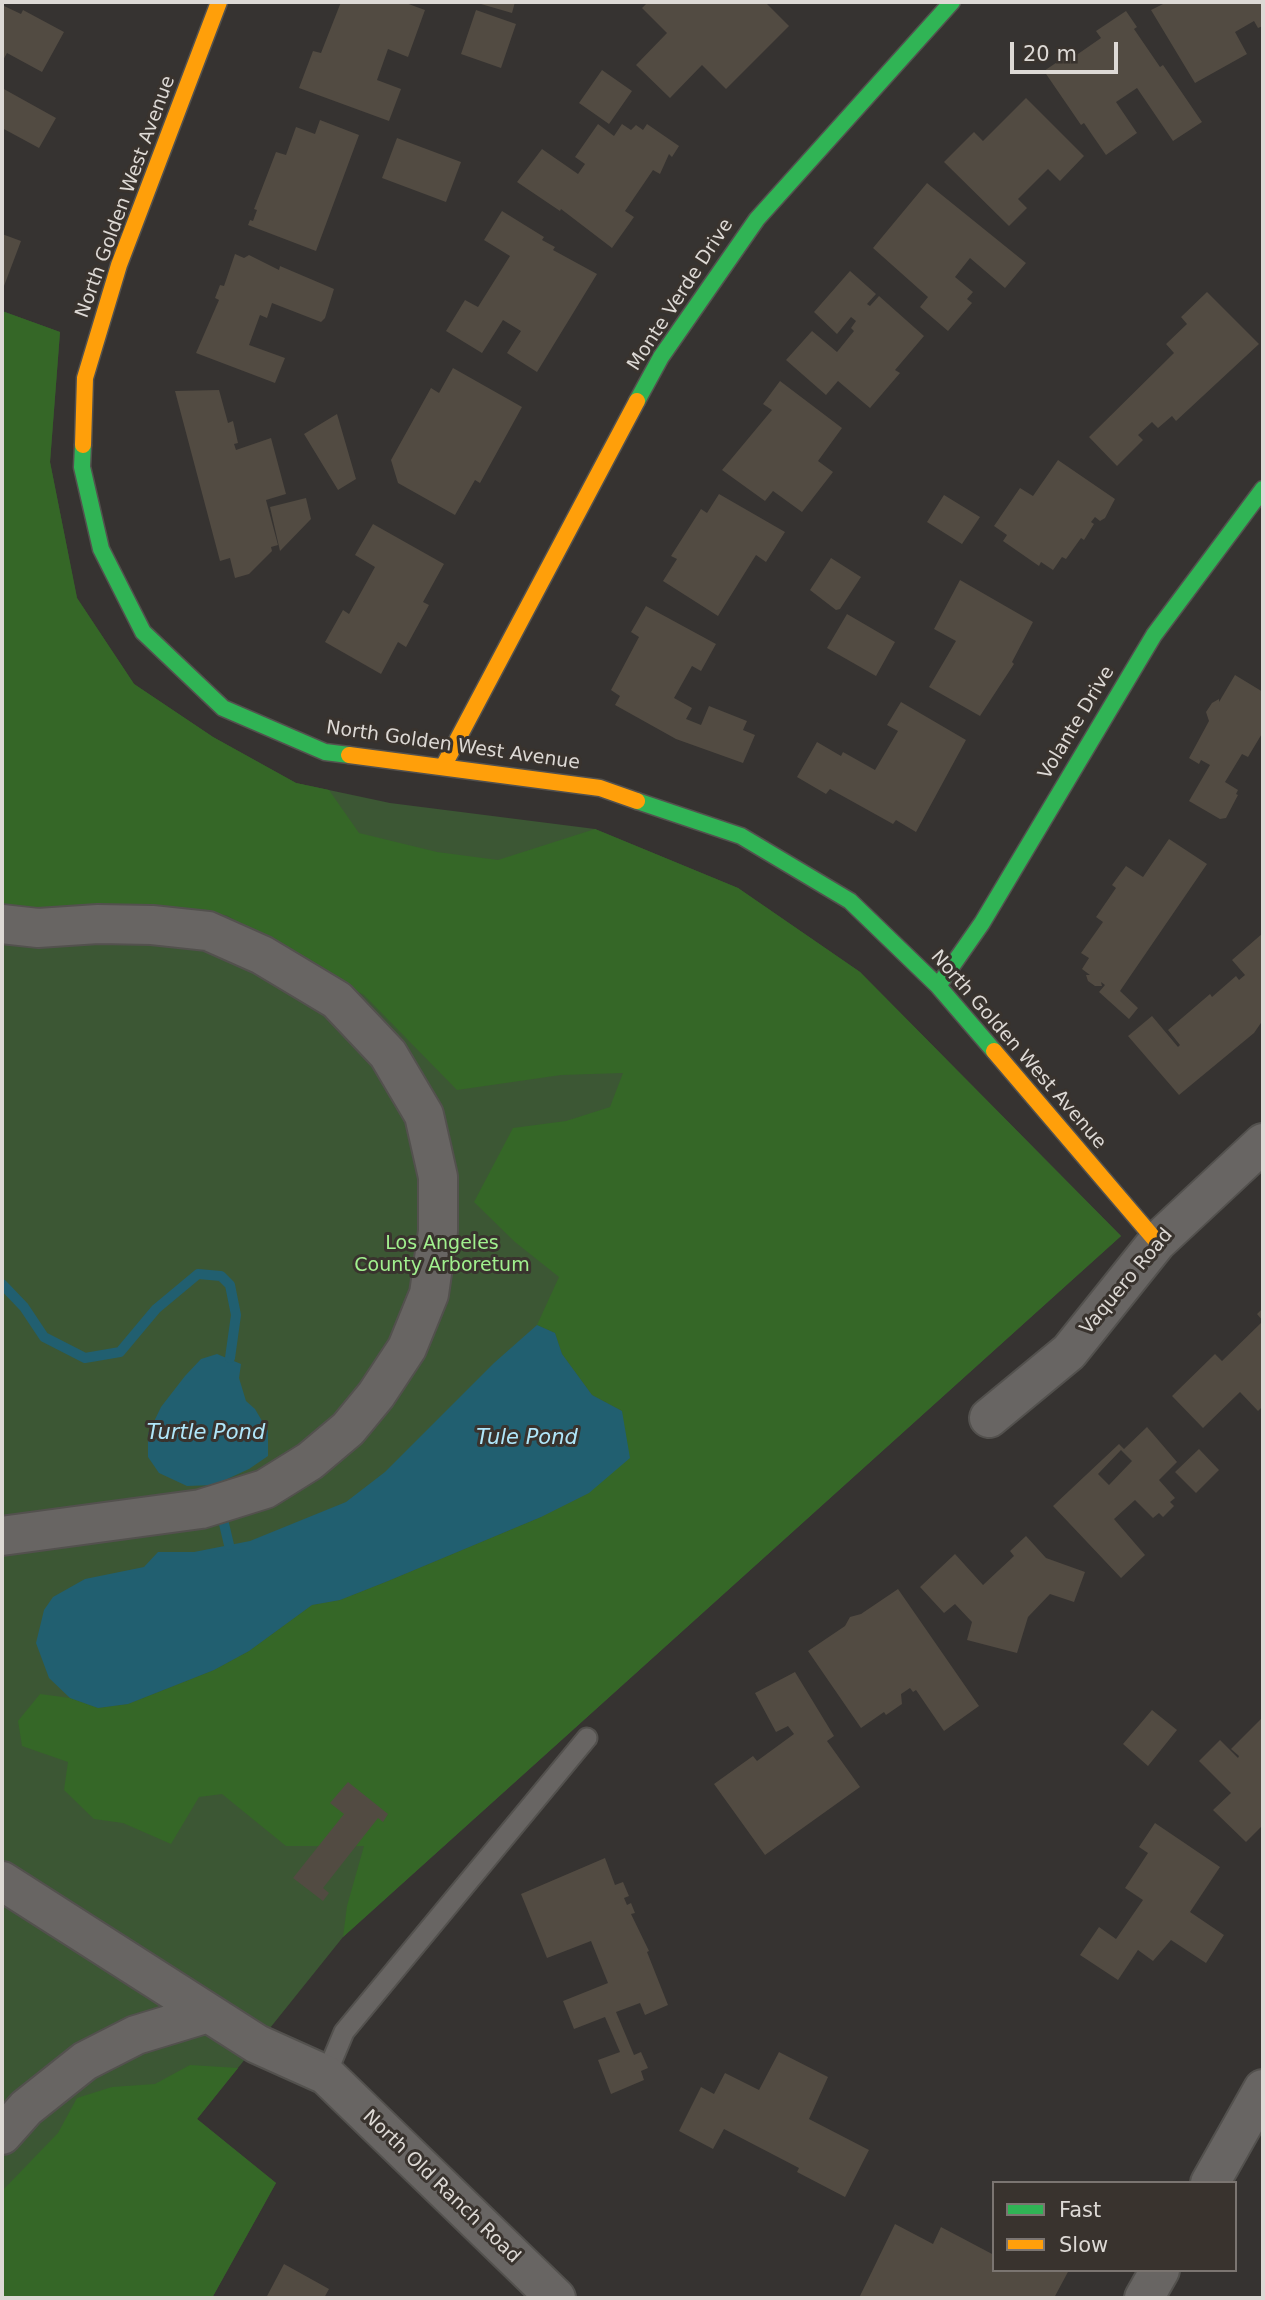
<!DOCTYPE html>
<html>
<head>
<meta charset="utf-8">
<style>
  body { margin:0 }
  #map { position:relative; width:1265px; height:2300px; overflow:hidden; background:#363331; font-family:"DejaVu Sans",sans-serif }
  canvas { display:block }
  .frame { position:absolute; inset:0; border:4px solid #ddd9d5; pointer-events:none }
  .legend { position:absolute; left:992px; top:2181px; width:245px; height:91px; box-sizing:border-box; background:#39332e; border:2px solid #7b7571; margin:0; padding:9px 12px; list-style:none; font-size:21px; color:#ddd9d5 }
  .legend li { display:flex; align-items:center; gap:14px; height:35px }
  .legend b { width:35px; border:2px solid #7b7571 }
  .scale { position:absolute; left:1010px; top:42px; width:108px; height:32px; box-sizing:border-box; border:4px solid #ddd9d5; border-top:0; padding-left:9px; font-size:21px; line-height:24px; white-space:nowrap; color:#ddd9d5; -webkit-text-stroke:5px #39332e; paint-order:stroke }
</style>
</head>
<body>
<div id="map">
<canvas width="1265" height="2300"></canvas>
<div class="frame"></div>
<ul class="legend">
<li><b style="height:9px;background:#30b455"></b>Fast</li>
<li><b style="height:9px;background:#ff9f0a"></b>Slow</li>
</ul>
<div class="scale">20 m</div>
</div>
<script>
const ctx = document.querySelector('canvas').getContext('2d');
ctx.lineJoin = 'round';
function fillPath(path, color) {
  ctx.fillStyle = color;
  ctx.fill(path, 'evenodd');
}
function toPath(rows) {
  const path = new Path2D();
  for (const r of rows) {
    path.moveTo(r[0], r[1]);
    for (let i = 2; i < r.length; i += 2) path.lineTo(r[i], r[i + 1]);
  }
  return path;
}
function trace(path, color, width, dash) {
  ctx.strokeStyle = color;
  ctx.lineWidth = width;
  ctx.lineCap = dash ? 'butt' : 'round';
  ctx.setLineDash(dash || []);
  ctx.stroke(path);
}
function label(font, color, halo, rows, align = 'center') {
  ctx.font = font + ' "DejaVu Sans",sans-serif';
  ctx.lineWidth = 6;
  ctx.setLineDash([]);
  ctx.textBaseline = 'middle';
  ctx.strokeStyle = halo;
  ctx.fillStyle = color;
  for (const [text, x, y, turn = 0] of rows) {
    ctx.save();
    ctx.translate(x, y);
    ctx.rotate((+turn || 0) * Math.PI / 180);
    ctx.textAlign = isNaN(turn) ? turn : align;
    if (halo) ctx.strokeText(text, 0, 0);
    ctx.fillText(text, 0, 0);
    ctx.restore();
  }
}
fillPath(toPath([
  [2,311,60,332,50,462,77,598,134,684,213,737,296,783,390,803,595,829,738,888,860,972,1121,1236,343,1937,197,2119,276,2183,212,2298,2,2298]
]), '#3c5734');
fillPath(toPath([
  [2,311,60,332,50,462,77,598,134,684,213,737,296,783,329,790,359,833,437,852,498,860,595,829,738,888,860,972,1121,1236,343,1937,347,1906,364,1846,286,1846,222,1794,199,1797,171,1844,123,1823,94,1819,64,1790,68,1762,22,1746,18,1721,40,1694,70,1698,98,1708,128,1704,214,1670,249,1651,312,1605,340,1600,388,1581,541,1517,589,1493,622,1411,592,1395,562,1354,555,1333,537,1325,559,1277,515,1242,474,1202,513,1128,566,1121,610,1107,623,1073,561,1075,457,1090,364,995,226,915,151,918,2,911],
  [190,2065,238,2068,197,2119,276,2183,212,2298,2,2298,2,2191,58,2133,77,2098,112,2087,155,2084]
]), '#356727');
fillPath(toPath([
  [537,1325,555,1333,562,1354,592,1395,622,1411,630,1458,589,1493,541,1517,388,1581,340,1600,312,1605,249,1651,214,1670,128,1704,98,1708,70,1698,49,1678,36,1643,44,1610,53,1597,85,1579,144,1567,158,1552,194,1552,250,1541,346,1502,385,1472,494,1363],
  [217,1354,241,1364,239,1378,246,1401,255,1409,268,1431,268,1456,249,1469,214,1485,187,1486,159,1473,148,1457,148,1434,161,1407,185,1376,201,1359]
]), '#215f70');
trace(toPath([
  [2,1284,24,1307,44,1337,85,1358,120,1352,156,1309,198,1274,221,1276,230,1285,236,1315,230,1358],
  [221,1511,229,1545]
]), '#215f70', 10);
fillPath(toPath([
  [341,2,403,2,425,10,408,57,388,49,377,80,401,89,389,121,299,88,313,51,321,53],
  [474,2,515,2,512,13],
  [648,2,765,2,789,26,726,89,702,65,670,98,636,65,667,33,642,8],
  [1167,2,1263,2,1263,26,1258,28,1254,21,1235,32,1247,54,1195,83,1151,10],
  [2,5,21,14,23,10,64,32,42,72,7,53,2,62],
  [476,10,516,24,501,68,461,54],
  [1126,11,1137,27,1134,29,1160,67,1163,65,1202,122,1173,141,1137,88,1116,102,1137,133,1106,155,1084,123,1081,125,1044,71,1072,52,1075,56,1101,38,1096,31],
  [602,70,632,91,609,124,579,103],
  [2,88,56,118,39,148,2,128],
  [1026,98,1084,156,1060,181,1048,169,1018,199,1027,208,1009,226,944,162,974,132,983,141],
  [320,120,359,135,316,251,248,225,250,220,253,221,257,210,254,209,276,152,286,155,296,127,315,134],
  [598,124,614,136,622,124,631,130,636,125,643,130,647,124,679,146,672,157,669,154,660,174,653,170,625,211,634,217,612,248,561,209,560,211,517,182,542,149,578,174,585,164,575,157],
  [397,138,461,162,446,202,382,178],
  [927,183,1026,263,1005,288,970,258,955,277,973,292,967,299,972,303,948,331,920,307,928,297,873,248],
  [502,211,544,237,542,240,555,247,553,250,597,274,537,372,507,353,521,331,503,320,482,353,446,331,465,300,478,307,510,256,484,240],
  [2,234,21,241,4,286,2,286],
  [235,254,244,258,249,255,279,270,280,266,334,289,325,318,321,322,272,303,267,318,260,315,249,345,285,358,275,383,196,353,219,300,215,298,220,285,224,286],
  [850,271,876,294,867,304,870,306,879,296,924,336,895,370,900,373,870,408,838,381,826,395,786,360,812,331,837,352,854,331,851,328,856,321,851,317,837,334,814,312],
  [1207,292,1259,344,1176,421,1172,416,1158,428,1152,422,1138,435,1143,440,1117,466,1089,437,1174,353,1166,344,1187,324,1181,317],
  [453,368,522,407,480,483,475,480,455,515,398,483,391,460,431,388,439,393],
  [780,381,842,428,818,461,833,472,802,512,773,491,765,501,722,470,772,410,763,404],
  [219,390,228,423,233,421,238,443,234,444,236,450,271,438,286,494,266,500,278,545,271,547,272,551,249,574,235,578,230,558,220,561,175,391],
  [337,414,356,479,338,490,304,434],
  [1058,460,1115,499,1105,518,1100,521,1095,517,1091,522,1094,524,1084,540,1081,538,1066,559,1062,557,1053,570,1041,562,1039,566,1003,541,1007,535,994,526,1020,488,1033,496],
  [719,494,785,532,766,562,756,555,718,616,663,581,677,559,671,556,701,509,707,513],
  [944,495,980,517,962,544,927,522],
  [306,498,311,519,280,551,270,507],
  [373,524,444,564,423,602,429,605,406,647,398,642,381,674,325,642,343,610,349,614,375,567,355,555],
  [831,558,861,577,840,609,836,610,810,590],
  [960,580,1033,622,1012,662,1014,664,980,716,929,687,956,641,934,629],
  [646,606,716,644,701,671,692,666,674,698,692,708,686,719,701,725,709,706,747,721,743,730,755,735,743,763,676,739,615,705,620,696,611,690,639,637,631,632],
  [847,614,895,642,876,676,827,648],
  [1235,675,1263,692,1263,732,1248,757,1242,754,1225,782,1238,790,1236,794,1238,795,1226,818,1220,819,1189,801,1210,765,1201,760,1199,764,1189,758,1209,721,1206,712,1212,703,1219,699,1219,702],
  [901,702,966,740,916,832,896,820,893,824,830,789,826,794,797,777,817,742,841,756,843,752,875,770,898,731,887,725],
  [1169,839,1207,864,1120,991,1138,1008,1129,1019,1099,992,1105,985,1101,982,1102,986,1095,986,1088,981,1086,975,1090,975,1082,969,1089,958,1081,953,1103,922,1096,917,1116,888,1112,885,1126,866,1143,877],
  [1263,933,1263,1020,1254,1033,1179,1095,1128,1036,1152,1016,1178,1047,1180,1045,1168,1030,1210,994,1212,997,1236,976,1239,980,1245,975,1232,960],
  [1263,1308,1263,1406,1258,1411,1240,1392,1203,1428,1172,1396,1215,1354,1222,1361,1263,1321,1257,1314],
  [1147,1427,1177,1462,1159,1480,1175,1498,1170,1502,1174,1506,1163,1517,1159,1513,1153,1518,1135,1500,1114,1519,1145,1555,1121,1578,1053,1506,1119,1444,1124,1449],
  [1121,1450,1132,1461,1109,1485,1098,1474],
  [1199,1449,1219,1470,1196,1493,1175,1472],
  [1026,1536,1046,1558,1085,1572,1074,1602,1050,1594,1028,1617,1017,1653,967,1640,972,1622,955,1604,944,1613,920,1587,955,1554,983,1585,1014,1556,1010,1551],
  [898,1589,979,1706,944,1731,916,1690,913,1692,910,1688,901,1694,902,1704,886,1715,884,1712,861,1728,808,1651,845,1626,850,1617,861,1614],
  [795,1672,834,1736,827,1741,860,1787,765,1855,714,1784,753,1756,757,1761,794,1734,788,1726,776,1732,755,1693],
  [1152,1710,1177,1730,1148,1766,1123,1744],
  [1263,1717,1263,1825,1246,1842,1213,1810,1231,1793,1199,1761,1220,1740,1238,1758,1239,1756,1231,1749],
  [348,1782,388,1814,383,1822,378,1818,323,1888,329,1893,323,1901,293,1878,344,1814,330,1803],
  [1155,1823,1220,1867,1190,1912,1224,1935,1206,1963,1171,1940,1153,1961,1138,1950,1118,1980,1080,1955,1099,1927,1116,1939,1143,1900,1125,1888,1148,1853,1139,1847],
  [605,1858,615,1885,623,1882,629,1896,624,1898,627,1905,631,1903,635,1913,631,1914,649,1951,647,1952,668,2005,645,2015,640,2003,616,2012,634,2055,641,2052,648,2068,641,2071,644,2080,611,2094,598,2060,620,2052,605,2017,574,2029,563,2001,608,1983,591,1941,547,1958,521,1894],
  [779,2052,828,2077,809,2119,869,2150,845,2197,797,2172,799,2168,724,2129,713,2149,679,2131,701,2087,714,2094,725,2073,759,2090],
  [895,2224,933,2244,941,2227,994,2255,994,2270,1069,2270,1054,2298,859,2298],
  [284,2264,329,2289,324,2298,266,2298]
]), '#524b42');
const lane = toPath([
  [326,2075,344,2032,587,1738]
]);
const street = toPath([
  [2,924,38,928,98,924,152,925,208,931,262,955,337,1000,388,1054,424,1115,438,1177,438,1231,429,1294,407,1348,376,1395,348,1429,310,1461,265,1489,201,1509,2,1536],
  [989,1418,1069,1352,1157,1242,1263,1143],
  [2,1881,257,2044,326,2075,556,2298],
  [2,2135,26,2108,85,2061,136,2035,208,2013],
  [1210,2183,1263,2089],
  [1144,2298,1160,2270]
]);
const fast = toPath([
  [637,401,661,357,757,219,952,2],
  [83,445,82,467,101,549,143,632,223,708,325,752,349,755],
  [637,801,741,836,850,901,938,986,994,1051],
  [938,986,982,923,1154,635,1263,489]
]);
const slow = toPath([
  [83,445,85,378,119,265,219,2],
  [349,755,600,788,637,801],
  [444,765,637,401],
  [994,1051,1157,1242]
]);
trace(lane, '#53514e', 23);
trace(street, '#53514e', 42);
trace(fast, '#53514e', 19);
trace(slow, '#53514e', 19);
trace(lane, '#686563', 19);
trace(street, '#686563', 38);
trace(fast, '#30b455', 16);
trace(slow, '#ff9f0a', 16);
label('19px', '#ddd9d5', '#39332e', [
  ["North Golden West Avenue",126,197,-70],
  ["Monte Verde Drive",681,295,-57],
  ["Volante Drive",1077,723,-59],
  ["North Golden West Avenue",453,746,8],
  ["North Golden West Avenue",1018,1050,49],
  ["Vaquero Road",1127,1282,-50],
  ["North Old Ranch Road",441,2187,44]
]);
label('19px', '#a1f08e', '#39332e', [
  ["Los Angeles",442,1244],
  ["County Arboretum",442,1266]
]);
label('italic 21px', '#b0e6f9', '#39332e', [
  ["Turtle Pond",206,1434],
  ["Tule Pond",527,1439]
]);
</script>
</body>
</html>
